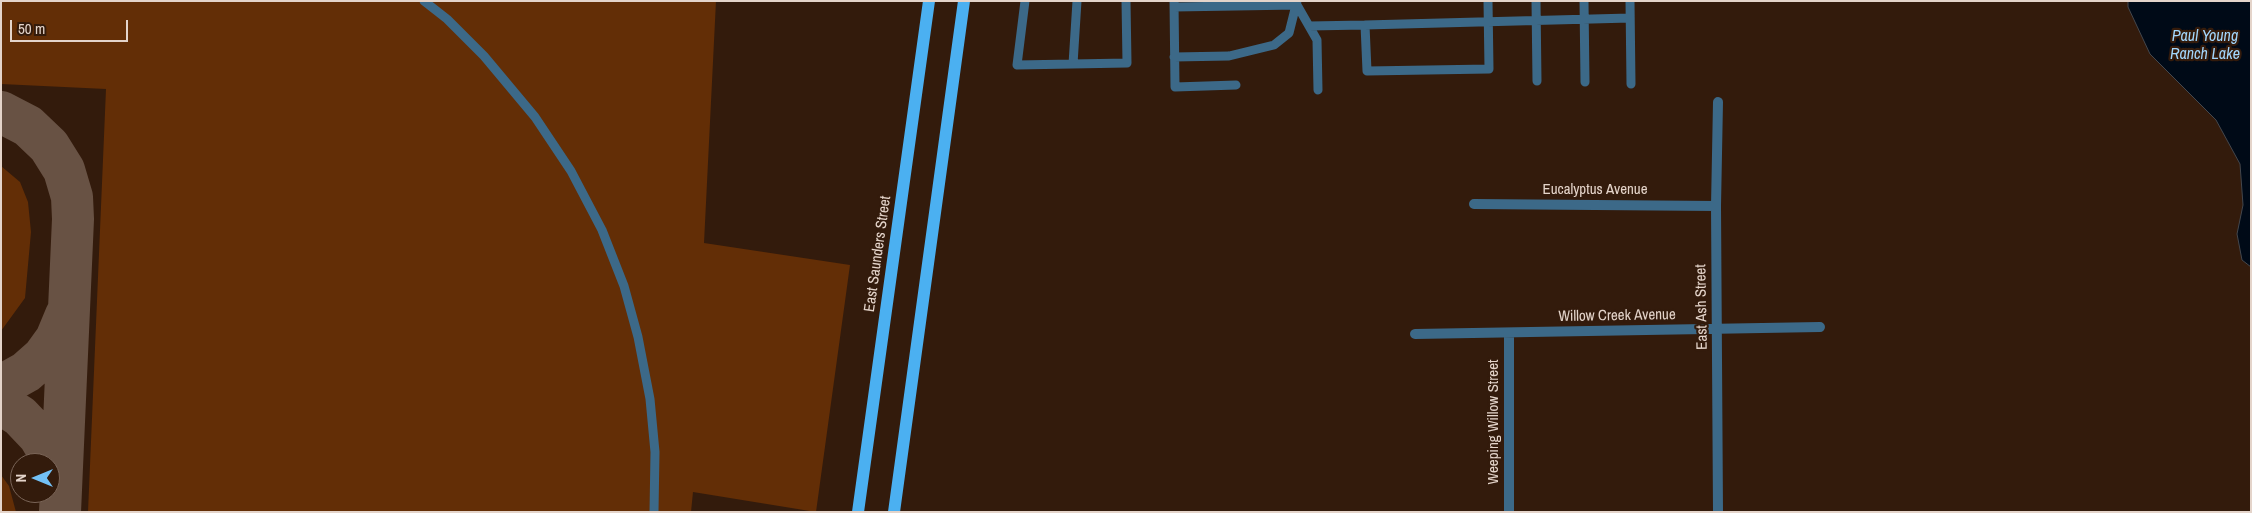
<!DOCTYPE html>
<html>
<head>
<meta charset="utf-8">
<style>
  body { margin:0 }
  #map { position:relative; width:2252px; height:513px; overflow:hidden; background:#331b0c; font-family:"Archivo Narrow",sans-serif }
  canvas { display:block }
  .frame { position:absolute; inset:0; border:2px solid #e4d4ca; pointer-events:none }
  .north { position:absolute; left:10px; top:453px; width:50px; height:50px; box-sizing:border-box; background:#331b0c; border:1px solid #7a6558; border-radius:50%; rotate:270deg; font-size:14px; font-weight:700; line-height:20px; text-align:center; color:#e4d4ca }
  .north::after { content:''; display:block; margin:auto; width:18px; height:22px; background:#73c1f6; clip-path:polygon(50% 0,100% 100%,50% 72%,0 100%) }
  .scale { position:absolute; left:10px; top:20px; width:118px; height:22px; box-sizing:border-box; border:2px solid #e4d4ca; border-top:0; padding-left:6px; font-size:15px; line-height:18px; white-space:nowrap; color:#e4d4ca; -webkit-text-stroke:4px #331b0c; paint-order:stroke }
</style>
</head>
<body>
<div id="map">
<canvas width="2252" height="513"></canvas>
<div class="frame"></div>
<div class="north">N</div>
<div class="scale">50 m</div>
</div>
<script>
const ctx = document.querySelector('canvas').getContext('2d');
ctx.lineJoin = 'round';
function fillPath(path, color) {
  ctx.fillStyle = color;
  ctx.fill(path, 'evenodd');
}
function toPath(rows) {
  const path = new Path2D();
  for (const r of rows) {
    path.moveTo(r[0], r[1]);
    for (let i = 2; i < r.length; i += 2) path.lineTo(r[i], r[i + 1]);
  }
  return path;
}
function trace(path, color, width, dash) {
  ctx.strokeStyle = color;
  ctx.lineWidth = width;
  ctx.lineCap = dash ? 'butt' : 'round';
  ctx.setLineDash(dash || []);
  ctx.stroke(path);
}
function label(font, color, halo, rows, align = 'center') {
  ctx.font = font + ' "Archivo Narrow",sans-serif';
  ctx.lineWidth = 4.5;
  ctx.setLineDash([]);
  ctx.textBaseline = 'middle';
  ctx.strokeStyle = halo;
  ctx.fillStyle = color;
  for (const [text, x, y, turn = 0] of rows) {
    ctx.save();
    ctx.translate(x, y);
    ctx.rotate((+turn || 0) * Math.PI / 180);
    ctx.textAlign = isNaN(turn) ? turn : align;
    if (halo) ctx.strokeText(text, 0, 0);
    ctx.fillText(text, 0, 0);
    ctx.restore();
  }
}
fillPath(toPath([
  [1,1,716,1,704,243,850,265,816,512,693,492,691,512,88,512,106,89,1,84],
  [1,166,20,182,28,202,31,232,25,298,1,331],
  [1,475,9,486,16,512,1,512]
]), '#632e06');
const water = toPath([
  [2128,1,2251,1,2251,267,2242,260,2237,234,2243,205,2240,164,2216,120,2150,54,2128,7,2128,1]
]);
fillPath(water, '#000a17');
trace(water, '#44474d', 1);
trace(toPath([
  [1,112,28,126,49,146,64,170,72,197,73,219,60,512],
  [1,386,26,372,43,357,56,339,66,315],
  [1,404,20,416,39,436,53,460,58,480]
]), '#685244', 42);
trace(toPath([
  [424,1,447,19,484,56,535,117,571,171,602,230,624,286,638,337,650,399,655,452,654,512],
  [1025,1,1017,65,1127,63,1126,1],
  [1174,1,1175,87,1236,85],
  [1536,1,1537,81],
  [1584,1,1585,82],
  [1630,1,1631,84],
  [1297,5,1317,40,1318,90],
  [1174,7,1297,5],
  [1365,25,1630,18],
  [1309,26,1365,25,1367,71,1489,69,1488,1],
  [1174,57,1229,56,1274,45,1289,33,1297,1],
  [1073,64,1077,1]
]), '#3c6988', 9);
trace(toPath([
  [1718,102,1716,206,1718,512],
  [1474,204,1716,206],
  [1415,334,1820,327],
  [1509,512,1509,333]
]), '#3c6988', 10);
trace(toPath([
  [858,512,929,1],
  [894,512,964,1]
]), '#4bb0f1', 12);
label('15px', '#e4d4ca', '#331b0c', [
  ["Eucalyptus Avenue",1595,190],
  ["East Saunders Street",878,254,-82],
  ["East Ash Street",1702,307,-91],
  ["Willow Creek Avenue",1617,316,-1],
  ["Weeping Willow Street",1494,422,-90]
]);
label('italic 16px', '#a3d7fd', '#331b0c', [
  ["Paul Young",2205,37],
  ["Ranch Lake",2205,55]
]);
</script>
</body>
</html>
